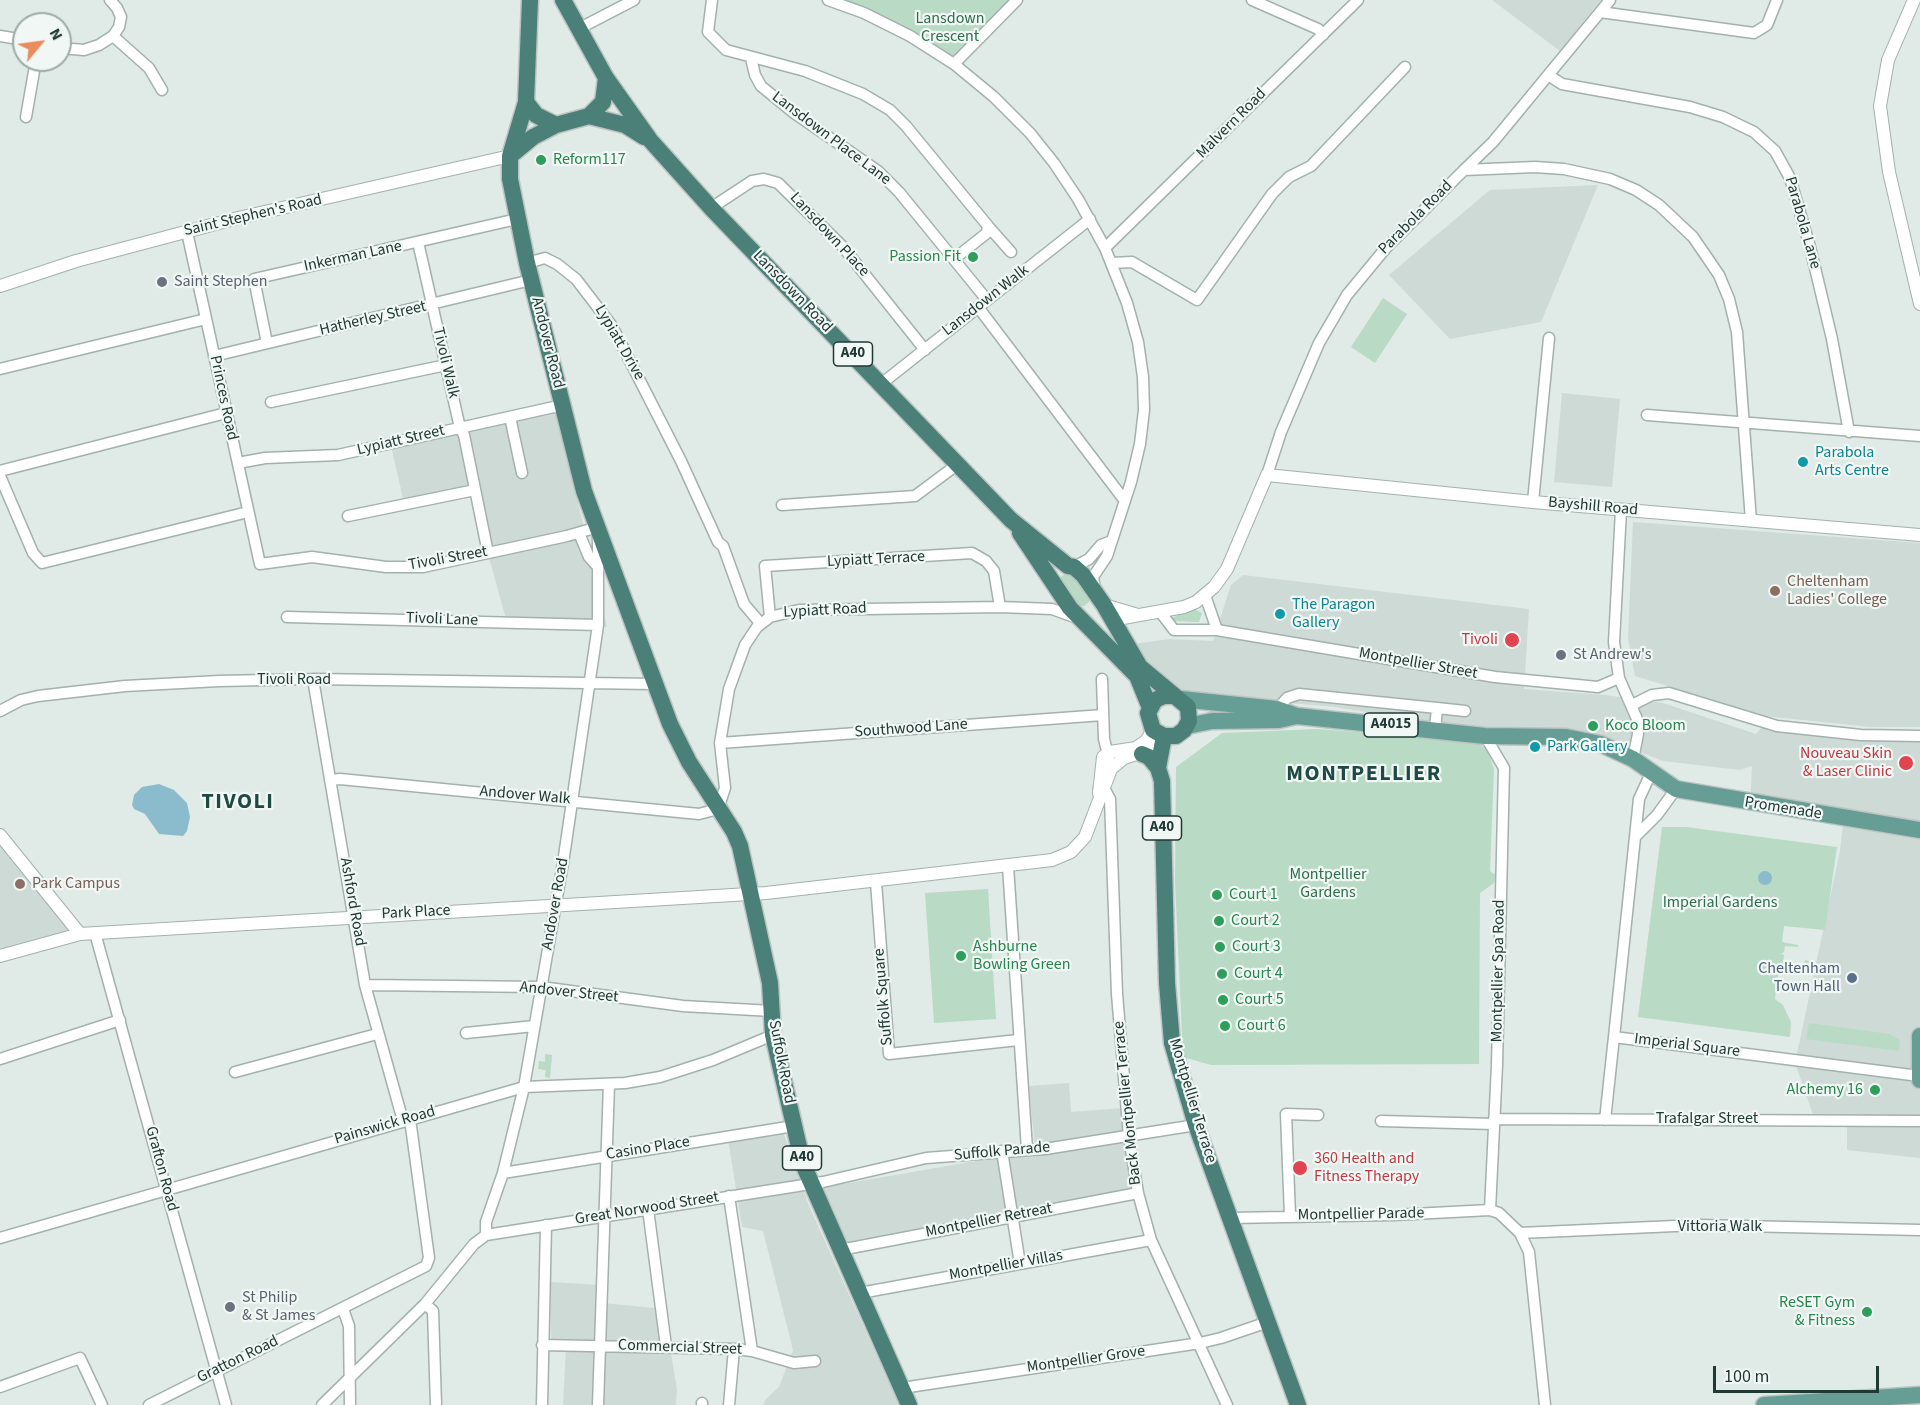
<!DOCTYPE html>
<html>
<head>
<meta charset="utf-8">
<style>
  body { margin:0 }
  #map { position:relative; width:1920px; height:1405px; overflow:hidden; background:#e0eae6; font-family:"Source Sans 3",sans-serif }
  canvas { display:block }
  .north { position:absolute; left:12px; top:12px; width:60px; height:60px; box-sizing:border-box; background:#f0f7f4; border:2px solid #9daba8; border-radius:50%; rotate:61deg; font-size:16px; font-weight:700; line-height:24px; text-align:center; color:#213935 }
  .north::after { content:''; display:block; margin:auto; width:21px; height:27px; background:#ea8c5d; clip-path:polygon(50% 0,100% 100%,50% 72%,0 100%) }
  .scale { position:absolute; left:1713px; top:1366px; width:166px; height:27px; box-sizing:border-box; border:3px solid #213935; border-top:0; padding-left:8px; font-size:18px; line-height:21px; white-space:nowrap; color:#213935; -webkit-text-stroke:4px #f0f7f4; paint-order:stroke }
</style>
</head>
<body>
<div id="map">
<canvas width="1920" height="1405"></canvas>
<div class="north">N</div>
<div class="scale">100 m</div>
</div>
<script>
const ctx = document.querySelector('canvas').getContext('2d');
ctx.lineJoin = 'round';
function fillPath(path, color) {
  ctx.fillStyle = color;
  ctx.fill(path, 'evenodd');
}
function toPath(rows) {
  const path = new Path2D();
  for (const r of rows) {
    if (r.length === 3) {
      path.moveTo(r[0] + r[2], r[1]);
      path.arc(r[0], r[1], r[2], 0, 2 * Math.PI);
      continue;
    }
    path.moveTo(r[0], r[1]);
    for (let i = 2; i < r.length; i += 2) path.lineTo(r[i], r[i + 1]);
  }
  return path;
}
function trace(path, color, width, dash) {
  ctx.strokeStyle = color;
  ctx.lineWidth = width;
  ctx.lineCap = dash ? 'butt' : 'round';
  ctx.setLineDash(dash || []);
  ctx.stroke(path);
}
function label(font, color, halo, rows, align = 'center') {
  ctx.font = font + ' "Source Sans 3",sans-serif';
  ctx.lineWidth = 4.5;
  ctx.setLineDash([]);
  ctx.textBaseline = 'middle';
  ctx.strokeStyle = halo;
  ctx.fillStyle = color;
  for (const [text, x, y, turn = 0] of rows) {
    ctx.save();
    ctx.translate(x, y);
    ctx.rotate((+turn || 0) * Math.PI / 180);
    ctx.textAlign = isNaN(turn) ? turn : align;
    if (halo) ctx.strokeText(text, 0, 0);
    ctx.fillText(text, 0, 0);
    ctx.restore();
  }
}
fillPath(toPath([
  [1492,0,1601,0,1560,51],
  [1598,185,1541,322,1450,339,1389,275,1490,190],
  [1562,393,1620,399,1612,487,1554,482],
  [556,409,607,627,506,619,472,496,405,507,391,446],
  [1633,522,1920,543,1920,727,1870,727,1765,716,1635,676,1628,639],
  [1243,575,1529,609,1524,689,1605,695,1663,703,1756,734,1761,728,1920,736,1920,1158,1847,1150,1847,1126,1817,1126,1795,1063,1840,851,1843,825,1750,809,1752,766,1740,770,1663,761,1627,747,1446,725,1335,707,1187,694,1144,666,1134,644,1170,639,1213,641,1231,585],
  [0,835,80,934,0,956],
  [1069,1083,1071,1112,1123,1108,1134,1192,847,1247,820,1188,993,1158,1036,1157,1029,1086],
  [783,1131,809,1206,899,1405,763,1405,766,1399,779,1387,793,1350,763,1231,742,1227,728,1139],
  [551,1282,599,1285,604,1303,664,1309,677,1390,676,1405,563,1405,566,1349,551,1348]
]), '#cedad5');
fillPath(toPath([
  [828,0,1017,0,954,64],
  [1383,298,1407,314,1375,363,1351,347],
  [1071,572,1090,598,1089,602,1084,606,1078,606,1059,580,1062,576],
  [1192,608,1202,613,1199,622,1172,621,1172,618],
  [1317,729,1459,740,1474,739,1488,751,1494,769,1490,871,1497,876,1494,883,1480,893,1479,1064,1211,1065,1183,1057,1175,882,1176,767,1222,733],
  [1662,827,1686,827,1837,847,1825,930,1784,926,1782,942,1798,945,1798,947,1785,946,1784,952,1781,954,1784,955,1783,963,1804,966,1805,960,1809,961,1807,969,1779,966,1775,999,1783,1005,1788,1016,1791,1022,1790,1037,1638,1017],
  [988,889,996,1019,934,1023,925,893],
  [1809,1023,1889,1034,1900,1040,1899,1051,1806,1039],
  [545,1054,552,1055,550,1078,545,1077,546,1070,538,1069,539,1061,545,1062]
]), '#b9dac5');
fillPath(toPath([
  [159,784,174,790,187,803,190,817,187,831,183,836,159,834,145,814,134,809,132,805,134,795,142,787],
  [1765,878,7]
]), '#8abccd');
const minor = toPath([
  [712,0,708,32,726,50,805,71,863,94,890,110,906,126,988,226,987,233,954,259],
  [828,0,864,13,910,36,954,64,994,97,1030,133,1054,163,1078,199,1105,248,1127,303,1138,342,1143,377,1144,410,1140,444,1131,482,1107,556,1093,577,1095,590],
  [1252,0,1318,29,1323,35],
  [1600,12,1754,33,1767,25,1777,0],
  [580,28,634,0],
  [0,36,24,40],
  [113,36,149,68,162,90],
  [60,48,84,50,99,45,113,36,119,27,121,17,117,8,110,0],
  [751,58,755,75,761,86,794,113,878,171,899,192,987,300],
  [954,64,1017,0],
  [1548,75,1562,84,1690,107,1723,117,1754,132,1775,151,1790,178,1810,247,1832,339,1849,432],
  [26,117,36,60],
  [1464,170,1493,142,1610,0],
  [711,208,752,181,764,179,778,183,843,247,925,350],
  [987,225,1011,252],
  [187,232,260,564,312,557,386,567,423,567,567,536,598,527,598,625,563,863,524,1087,503,1173,486,1222,486,1235],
  [418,242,460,428,464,435,488,553],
  [1105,248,1358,0],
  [527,263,545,258,557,264,576,279,612,326,681,461,718,542,723,546,744,604,761,624],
  [1111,263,1132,262,1197,300,1272,194,1289,177,1311,166,1405,67],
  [978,307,1125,501],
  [267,343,254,279,517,219],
  [214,356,531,280],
  [0,369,206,319],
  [881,384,1090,219],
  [271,402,446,365],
  [1647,415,1920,436],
  [510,417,522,473],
  [238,463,265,458,338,455,563,405],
  [0,471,226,413],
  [1267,475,1281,432,1319,343,1347,295,1385,249,1464,170,1535,167,1564,169,1610,179,1636,190,1659,205,1693,237,1719,275,1729,299,1737,332,1751,521],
  [0,476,33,553,42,563,248,512],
  [1533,502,1549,338],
  [782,505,915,496,958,464],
  [1621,510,1614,642,1619,678,1637,719,1638,734,1633,759],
  [348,516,475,490],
  [579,533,589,557,598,567],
  [1074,567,1089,559,1101,545,1109,542],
  [1205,595,1217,630],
  [1161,613,1174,630,1217,630,1495,677,1598,687,1619,678],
  [287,617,598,625],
  [770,617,765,566,972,553,986,561,994,571,1000,607],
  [313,679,365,985,403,1121],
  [1102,679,1104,739,1109,759],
  [1632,705,1652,695,1669,693,1777,726,1861,735,1920,736],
  [1437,708,1465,711],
  [1277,709,1287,698,1299,694,1437,708,1435,730],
  [0,711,21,700,38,696,125,686,219,681,313,679,654,684],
  [1485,736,1504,768,1497,1065,1490,1210],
  [720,743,1103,715],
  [1651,773,1639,799,1614,1037,1919,1076],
  [330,780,340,779,699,814,718,809,725,788,720,743,729,689,745,645,757,627,770,617,799,610,1000,607,1052,609,1074,617],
  [1099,788,1105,790,1110,799,1117,994,1129,1137,1138,1193,1151,1240,1227,1405],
  [1635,837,1657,815,1676,789],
  [1008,866,1027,1149],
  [876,882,889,1054,1018,1040],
  [95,933,226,1405],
  [365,985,541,987,683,1006,772,1011],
  [466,1033,534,1026],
  [0,1059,120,1020],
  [235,1072,377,1034],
  [1494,1119,1920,1121],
  [1605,1120,1614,1037],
  [1381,1121,1494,1124],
  [1002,1151,1020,1264],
  [503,1173,794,1126],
  [729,1196,752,1351],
  [648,1209,666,1346],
  [1290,1216,1286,1114,1318,1115],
  [1231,1218,1394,1215,1490,1210,1499,1213,1520,1233,1529,1252,1545,1405],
  [1520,1233,1697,1225,1920,1230],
  [0,1238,524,1087,625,1083,660,1077,713,1060,773,1035],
  [840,1250,1138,1193],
  [860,1293,1151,1240],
  [425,1304,433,1311,436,1405],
  [343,1309,349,1326,350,1405],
  [542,1345,734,1349,752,1351,794,1363,815,1361],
  [0,1387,80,1358,102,1405],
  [902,1388,1200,1343,1221,1338,1268,1322],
  [149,1405,426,1266,429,1258,410,1119],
  [322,1405,425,1304,474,1244,486,1235,823,1182,926,1158,1045,1149,1196,1125],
  [542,1405,546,1225],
  [598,1405,609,1084],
  [702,1405,702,1403],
  [729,1405,734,1349]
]);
const tertiary = toPath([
  [1914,0,1888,60,1880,106,1889,172,1920,304],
  [0,286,76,261,238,218,510,156],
  [1104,605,1138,615],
  [1112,620,1184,607,1196,602,1214,587,1227,569,1267,475,1533,502,1920,535],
  [1099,793,1103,757,1110,752,1136,748,1146,741,1153,730],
  [0,835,80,934],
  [0,956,80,934,766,893,1052,860,1071,852,1085,837,1111,769,1124,758,1148,750,1160,735]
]);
const primary = toPath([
  [1181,699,1277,709,1297,716,1485,736,1566,737,1601,744,1633,759,1676,789,1920,830],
  [1187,726,1212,721,1279,720,1297,716],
  [1920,1036,1920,1080],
  [1764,1405,1920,1395]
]);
const trunk = toPath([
  [530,0,526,102,510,156,510,179,527,263,584,491,670,724,689,762,734,832,740,846,770,983,773,1035,803,1164,909,1405],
  [563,0,606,78,650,140,711,208,1011,520,1068,566,1074,567,1083,575,1104,605,1140,667,1188,707,1189,721,1184,730,1176,736,1164,736,1153,730,1148,713,1155,700,1164,696,1173,696],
  [526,102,536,115,556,125,589,116,603,102,606,78],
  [589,116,625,125,644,137],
  [510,156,533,137,556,125],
  [1020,533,1070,608,1137,676,1150,708],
  [1164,736,1158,768,1162,781,1167,983,1172,1043,1196,1125,1298,1405],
  [1142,754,1149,757,1158,768]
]);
trace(minor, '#a3b1ad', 13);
trace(tertiary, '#a3b1ad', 14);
trace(primary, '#bcc4c2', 19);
trace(trunk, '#bcc4c2', 19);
trace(minor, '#fff', 10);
trace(tertiary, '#fff', 12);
trace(primary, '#669d94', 16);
trace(trunk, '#4a8078', 16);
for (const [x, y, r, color] of [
  [541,160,6,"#2e9e5b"],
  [973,257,6,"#2e9e5b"],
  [162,282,6,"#6b7280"],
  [1803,462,6,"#0f9aa8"],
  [1775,591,6,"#8d6e63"],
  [1280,614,6,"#0f9aa8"],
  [1512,640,8,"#e0444e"],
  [1561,655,6,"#6b7280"],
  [1593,726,6,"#2e9e5b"],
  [1535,747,6,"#0f9aa8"],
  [1906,763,8,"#e0444e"],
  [20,884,6,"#8d6e63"],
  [1217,895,6,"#2e9e5b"],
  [1219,921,6,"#2e9e5b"],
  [1220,947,6,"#2e9e5b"],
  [961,956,6,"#2e9e5b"],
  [1222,974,6,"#2e9e5b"],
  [1852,978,6,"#5c6f8a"],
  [1223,1000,6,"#2e9e5b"],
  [1225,1026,6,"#2e9e5b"],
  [1875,1090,6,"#2e9e5b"],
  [1300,1168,8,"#e0444e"],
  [230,1307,6,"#6b7280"],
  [1867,1312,6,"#2e9e5b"]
]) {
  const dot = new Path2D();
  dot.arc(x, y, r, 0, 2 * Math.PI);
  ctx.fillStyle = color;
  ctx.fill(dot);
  trace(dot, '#f0f7f4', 2);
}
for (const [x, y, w] of [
  [853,354,39],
  [1391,725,54],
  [1162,828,39],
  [802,1158,39]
]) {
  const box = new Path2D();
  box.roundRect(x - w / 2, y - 12, w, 24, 4.5);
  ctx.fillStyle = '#f0f7f4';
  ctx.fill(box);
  trace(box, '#213935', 1.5);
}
label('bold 15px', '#213935', null, [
  ["A40",853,354],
  ["A4015",1391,725],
  ["A40",1162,828],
  ["A40",802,1158]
]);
label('16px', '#2e6e4c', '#f0f7f4', [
  ["Lansdown",950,19],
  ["Crescent",950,37],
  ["Montpellier",1328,875],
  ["Gardens",1328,893],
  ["Imperial Gardens",1720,903]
]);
label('16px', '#213935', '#f0f7f4', [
  ["Malvern Road",1232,124,-45],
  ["Lansdown Place Lane",831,139,37],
  ["Saint Stephen's Road",253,216,-13],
  ["Parabola Road",1416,218,-45],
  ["Parabola Lane",1802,223,74],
  ["Lansdown Place",829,235,47],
  ["Inkerman Lane",353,257,-12],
  ["Lansdown Road",792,292,46],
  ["Lansdown Walk",986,301,-38],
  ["Hatherley Street",373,319,-13],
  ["Andover Road",547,343,76],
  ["Lypiatt Drive",619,343,60],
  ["Tivoli Walk",445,363,77],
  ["Princes Road",223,398,78],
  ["Lypiatt Street",401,441,-13],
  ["Bayshill Road",1593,507,5],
  ["Tivoli Street",448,559,-10],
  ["Lypiatt Terrace",876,560,-3],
  ["Lypiatt Road",825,611,-3],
  ["Tivoli Lane",442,620,2],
  ["Montpellier Street",1418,664,10],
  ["Tivoli Road",294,680],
  ["Southwood Lane",911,729,-4],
  ["Andover Walk",525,796,5],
  ["Promenade",1783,809,9],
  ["Ashford Road",352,902,80],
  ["Andover Road",556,904,-80],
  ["Park Place",416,913,-3],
  ["Montpellier Spa Road",1499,971,-89],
  ["Andover Street",569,993,6],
  ["Suffolk Square",884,997,-95],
  ["Imperial Square",1687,1046,7],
  ["Suffolk Road",781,1062,79],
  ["Montpellier Terrace",1192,1101,73],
  ["Back Montpellier Terrace",1128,1103,-96],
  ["Trafalgar Street",1707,1119],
  ["Painswick Road",385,1126,-16],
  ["Casino Place",648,1149,-9],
  ["Suffolk Parade",1002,1152,-5],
  ["Grafton Road",161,1169,75],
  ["Great Norwood Street",647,1209,-9],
  ["Montpellier Parade",1361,1215,-1],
  ["Montpellier Retreat",989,1221,-11],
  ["Vittoria Walk",1720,1227],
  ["Montpellier Villas",1006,1266,-10],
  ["Commercial Street",680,1348,2],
  ["Gratton Road",238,1360,-26],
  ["Montpellier Grove",1086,1360,-8]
]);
label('16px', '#27864d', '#f0f7f4', [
  ["Reform117",553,160],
  ["Passion Fit",961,257,"right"],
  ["Koco Bloom",1605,726],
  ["Court 1",1229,895],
  ["Court 2",1231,921],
  ["Ashburne",973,947],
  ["Bowling Green",973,965],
  ["Court 3",1232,947],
  ["Court 4",1234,974],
  ["Court 5",1235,1000],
  ["Court 6",1237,1026],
  ["Alchemy 16",1863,1090,"right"],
  ["ReSET Gym",1855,1303,"right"],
  ["& Fitness",1855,1321,"right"]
], 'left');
label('16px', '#5b616d', '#f0f7f4', [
  ["Saint Stephen",174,282],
  ["St Andrew's",1573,655],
  ["St Philip",242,1298],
  ["& St James",242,1316]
], 'left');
label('16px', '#0d838f', '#f0f7f4', [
  ["Parabola",1815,453],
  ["Arts Centre",1815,471],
  ["The Paragon",1292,605],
  ["Gallery",1292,623],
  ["Park Gallery",1547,747]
], 'left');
label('16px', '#785e54', '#f0f7f4', [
  ["Cheltenham",1787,582],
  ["Ladies' College",1787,600],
  ["Park Campus",32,884]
], 'left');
label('16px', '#be3a42', '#f0f7f4', [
  ["Tivoli",1498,640],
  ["Nouveau Skin",1892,754],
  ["& Laser Clinic",1892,772],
  ["360 Health and",1314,1159,"left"],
  ["Fitness Therapy",1314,1177,"left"]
], 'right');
label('16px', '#4e5e75', '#f0f7f4', [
  ["Cheltenham",1840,969],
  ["Town Hall",1840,987]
], 'right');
ctx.letterSpacing = '1.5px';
label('bold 22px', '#1f4a43', '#f0f7f4', [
  ["MONTPELLIER",1364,775],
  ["TIVOLI",238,803]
]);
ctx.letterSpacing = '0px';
</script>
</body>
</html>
